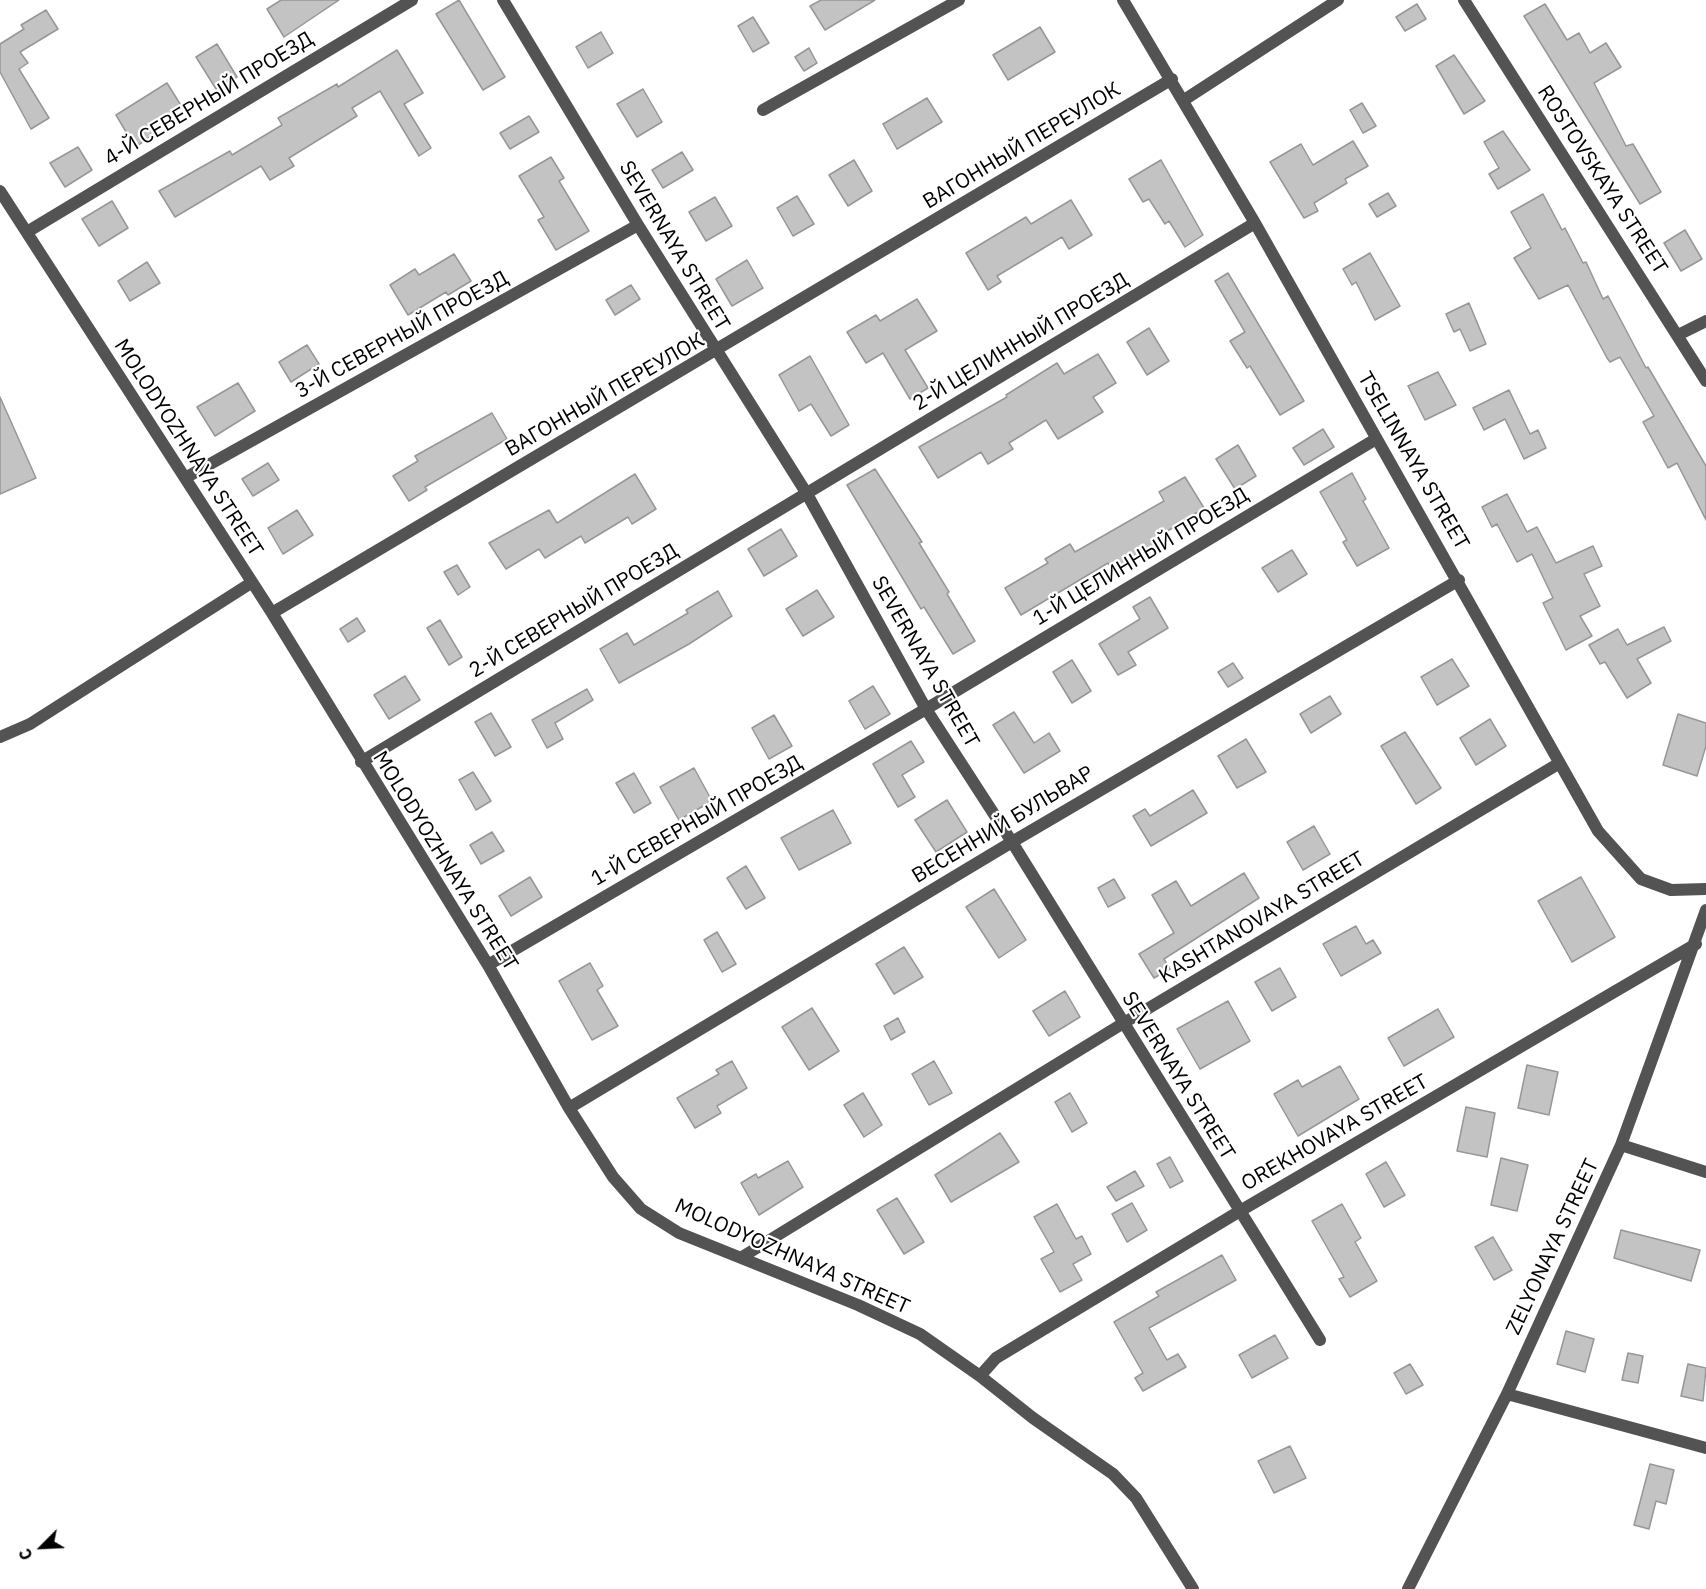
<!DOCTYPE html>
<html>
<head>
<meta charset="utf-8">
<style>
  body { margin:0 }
  #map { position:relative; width:1706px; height:1589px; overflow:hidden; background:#fff; font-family:"IBM Plex Sans",sans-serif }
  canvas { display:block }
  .north { position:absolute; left:12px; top:1517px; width:60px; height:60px; -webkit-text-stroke:4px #fff; paint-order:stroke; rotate:246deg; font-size:16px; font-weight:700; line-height:24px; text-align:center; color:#000 }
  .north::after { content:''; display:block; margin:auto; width:21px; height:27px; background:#000; clip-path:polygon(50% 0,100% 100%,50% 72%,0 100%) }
</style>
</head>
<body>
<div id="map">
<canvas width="1706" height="1589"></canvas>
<div class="north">С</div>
</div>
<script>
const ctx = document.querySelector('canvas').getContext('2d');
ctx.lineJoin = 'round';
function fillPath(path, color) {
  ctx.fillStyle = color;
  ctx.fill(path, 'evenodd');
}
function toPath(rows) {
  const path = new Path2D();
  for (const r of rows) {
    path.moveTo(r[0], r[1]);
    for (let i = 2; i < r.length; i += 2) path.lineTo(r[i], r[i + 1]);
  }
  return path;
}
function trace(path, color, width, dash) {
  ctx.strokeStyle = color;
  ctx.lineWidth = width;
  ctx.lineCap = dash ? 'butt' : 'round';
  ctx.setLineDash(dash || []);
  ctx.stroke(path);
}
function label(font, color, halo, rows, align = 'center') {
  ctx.font = font + ' "IBM Plex Sans",sans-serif';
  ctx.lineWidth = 4.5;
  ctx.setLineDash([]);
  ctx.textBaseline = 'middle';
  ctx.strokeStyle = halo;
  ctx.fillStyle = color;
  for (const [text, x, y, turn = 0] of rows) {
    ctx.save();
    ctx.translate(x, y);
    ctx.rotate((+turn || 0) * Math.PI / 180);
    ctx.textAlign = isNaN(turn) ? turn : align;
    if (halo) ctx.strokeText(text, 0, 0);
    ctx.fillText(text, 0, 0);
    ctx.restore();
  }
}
const building = toPath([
  [281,0,339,0,284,37,267,9,281,0],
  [459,0,505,77,483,90,436,14,459,0],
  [821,0,875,0,825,30,810,6,821,0],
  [1417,4,1426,19,1405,31,1396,17,1417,4],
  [1545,4,1567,40,1579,33,1590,53,1606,43,1621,67,1594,83,1626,146,1633,144,1661,192,1640,204,1524,16,1545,4],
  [46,10,58,29,20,52,28,63,19,69,49,118,31,129,0,72,0,44,24,29,21,25,46,10],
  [753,17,769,43,753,52,738,26,753,17],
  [1040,27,1055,52,1008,80,993,55,1040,27],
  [601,32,613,53,588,68,576,47,601,32],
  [217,44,237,77,216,89,196,57,217,44],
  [809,48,817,63,804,71,795,57,809,48],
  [397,50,423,93,404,104,431,148,419,156,380,91,352,108,357,116,289,158,294,166,270,180,261,166,175,217,159,191,230,151,232,155,282,125,278,118,337,84,338,87,397,50],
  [1454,55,1485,101,1464,114,1436,66,1454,55],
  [167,83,182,107,150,127,155,134,135,147,116,115,167,83],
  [643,89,662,122,637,137,617,104,643,89],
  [927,98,942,122,897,149,883,124,927,98],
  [1362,103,1376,126,1363,133,1350,110,1362,103],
  [529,116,539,132,510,149,500,133,529,116],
  [1503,131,1530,170,1498,189,1489,174,1499,168,1484,142,1503,131],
  [1353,141,1368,166,1345,179,1347,183,1314,203,1318,211,1304,218,1270,162,1301,144,1313,165,1353,141],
  [78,147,92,170,65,187,50,163,78,147],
  [682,152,693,170,663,188,652,170,682,152],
  [551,157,564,178,559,181,589,231,556,250,538,220,544,217,519,176,551,157],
  [854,160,872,191,848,206,829,175,854,160],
  [1161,160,1203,235,1185,247,1169,221,1165,224,1149,199,1143,202,1129,179,1161,160],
  [1388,193,1396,206,1377,217,1369,204,1388,193],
  [1543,194,1562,230,1565,228,1583,263,1586,262,1603,299,1608,296,1646,368,1648,367,1706,466,1706,520,1677,463,1668,468,1643,422,1654,416,1620,357,1610,362,1607,358,1568,285,1539,299,1514,258,1531,248,1511,212,1543,194],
  [797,196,814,224,793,236,777,208,797,196],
  [715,197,732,226,706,241,689,212,715,197],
  [1071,200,1092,235,1069,249,1062,237,997,276,1001,282,988,290,966,253,1026,217,1031,224,1071,200],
  [112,201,128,228,99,246,82,219,112,201],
  [1685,230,1702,259,1681,271,1664,243,1685,230],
  [1370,253,1400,306,1375,320,1356,282,1352,285,1343,269,1370,253],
  [454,254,471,281,448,295,446,292,408,315,390,285,415,269,419,275,454,254],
  [747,260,763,288,732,306,716,279,747,260],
  [147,262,160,283,130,301,118,281,147,262],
  [1228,273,1304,401,1280,415,1250,366,1247,368,1230,341,1245,332,1215,281,1228,273],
  [631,285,640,299,615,315,606,300,631,285],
  [917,299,937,331,905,350,928,388,910,399,883,353,866,363,847,332,876,315,880,321,917,299],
  [1469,303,1486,344,1470,351,1460,329,1454,332,1446,314,1469,303],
  [1149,328,1169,361,1147,375,1127,342,1149,328],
  [307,345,319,364,291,382,279,362,307,345],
  [1098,354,1116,383,1093,397,1103,412,1058,439,1046,420,1009,443,1013,449,988,464,981,452,938,478,919,447,1007,397,1006,395,1057,363,1064,374,1098,354],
  [810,356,849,425,831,436,811,404,799,411,779,375,810,356],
  [1438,372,1456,405,1425,420,1408,386,1438,372],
  [238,383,255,411,215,436,197,407,238,383],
  [1509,390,1530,434,1538,430,1546,448,1524,459,1505,419,1484,430,1473,408,1509,390],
  [0,397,36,478,0,494,0,397],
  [492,413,507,439,425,487,427,490,409,501,393,476,418,461,415,456,492,413],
  [1323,429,1334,447,1304,465,1293,448,1323,429],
  [1238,445,1256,476,1235,489,1216,459,1238,445],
  [268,463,279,480,253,496,242,479,268,463],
  [875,469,922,542,919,543,949,592,947,594,975,641,953,654,924,607,921,609,847,485,875,469],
  [1352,473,1366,499,1363,501,1389,548,1357,566,1343,542,1347,540,1320,492,1352,473],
  [635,474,656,509,632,524,628,517,585,543,581,536,545,558,539,549,506,569,489,543,549,510,557,523,635,474],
  [1185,477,1204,508,1158,537,1163,544,1115,573,1108,563,1021,615,1005,588,1048,563,1045,559,1070,544,1075,552,1164,501,1159,492,1185,477],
  [1507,494,1527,532,1537,527,1556,563,1593,546,1602,566,1584,574,1600,606,1580,616,1592,636,1566,650,1543,603,1553,598,1532,554,1517,562,1497,524,1492,527,1482,507,1507,494],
  [297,510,313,535,283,554,268,528,297,510],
  [781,529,797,556,764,576,748,549,781,529],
  [1292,550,1307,574,1278,592,1262,568,1292,550],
  [457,565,470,587,458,595,444,572,457,565],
  [817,590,834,617,803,636,786,609,817,590],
  [718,591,732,616,689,644,619,683,600,649,627,633,634,645,688,613,686,610,718,591],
  [1150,597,1168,628,1128,652,1136,665,1118,675,1099,644,1140,619,1133,607,1150,597],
  [357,618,365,631,348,642,340,629,357,618],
  [440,620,462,657,449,665,427,628,440,620],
  [1664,627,1671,641,1637,659,1651,683,1627,698,1605,662,1600,664,1589,645,1618,629,1627,645,1664,627],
  [1452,659,1469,686,1437,705,1421,677,1452,659],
  [1072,660,1091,691,1072,703,1053,672,1072,660],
  [1233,663,1243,678,1228,687,1218,672,1233,663],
  [405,676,420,700,389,719,374,695,405,676],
  [873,686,890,714,865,729,849,701,873,686],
  [587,689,593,700,555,723,563,739,547,748,532,720,587,689],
  [1330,696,1341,714,1311,733,1300,714,1330,696],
  [1014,712,1034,743,1049,733,1060,751,1024,773,993,725,1014,712],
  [491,713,511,747,495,756,475,722,491,713],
  [1678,714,1706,723,1706,746,1697,776,1663,765,1678,714],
  [774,715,792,746,769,759,752,728,774,715],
  [1490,719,1506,746,1476,765,1460,738,1490,719],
  [1405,732,1441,788,1416,804,1381,746,1405,732],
  [1246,739,1266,772,1237,788,1218,756,1246,739],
  [911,741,924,762,902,775,915,797,898,807,873,764,911,741],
  [694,768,712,801,679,820,660,787,694,768],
  [473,772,491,801,476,810,459,780,473,772],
  [634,773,651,803,634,813,616,783,634,773],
  [1193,790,1207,813,1151,846,1133,816,1145,809,1150,816,1193,790],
  [947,800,967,832,936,852,915,820,947,800],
  [833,810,851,843,799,870,781,838,833,810],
  [1314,826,1330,854,1303,870,1287,842,1314,826],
  [492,832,504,851,481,864,470,845,492,832],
  [746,866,765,898,746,909,727,878,746,866],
  [1244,873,1259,898,1164,959,1170,969,1154,978,1139,954,1174,933,1152,895,1176,881,1191,906,1244,873],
  [530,877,542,897,511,916,499,896,530,877],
  [1581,877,1615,937,1572,962,1538,901,1581,877],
  [1114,879,1125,898,1108,907,1098,888,1114,879],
  [994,889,1026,940,999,958,966,907,994,889],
  [1356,926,1366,944,1373,940,1381,953,1341,976,1323,944,1356,926],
  [717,932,736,964,722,972,704,940,717,932],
  [904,947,923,977,894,994,876,964,904,947],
  [590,963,603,986,597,990,618,1026,592,1040,559,981,590,963],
  [1280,968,1296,997,1272,1011,1255,982,1280,968],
  [1065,991,1080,1017,1049,1036,1033,1011,1065,991],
  [1228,1001,1250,1041,1200,1069,1177,1029,1228,1001],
  [812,1008,839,1051,809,1070,782,1027,812,1008],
  [1438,1009,1454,1037,1404,1066,1388,1038,1438,1009],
  [898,1018,905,1032,891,1040,884,1026,898,1018],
  [732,1061,747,1088,717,1106,721,1113,695,1128,677,1098,719,1074,716,1070,732,1061],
  [934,1061,952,1093,929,1105,912,1074,934,1061],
  [1527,1065,1558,1072,1549,1115,1518,1108,1527,1065],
  [1340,1066,1359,1099,1298,1136,1274,1094,1298,1080,1302,1087,1340,1066],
  [863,1093,882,1125,864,1137,844,1105,863,1093],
  [1070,1093,1087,1123,1072,1132,1055,1102,1070,1093],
  [1466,1107,1495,1113,1487,1157,1457,1151,1466,1107],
  [1000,1133,1019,1162,951,1202,935,1175,1000,1133],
  [1170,1157,1183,1181,1170,1188,1157,1164,1170,1157],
  [1501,1158,1528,1165,1517,1211,1491,1205,1501,1158],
  [788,1161,803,1187,759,1215,741,1183,756,1174,758,1178,788,1161],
  [1386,1162,1405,1195,1384,1207,1366,1174,1386,1162],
  [1135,1171,1144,1186,1116,1201,1107,1187,1135,1171],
  [897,1198,924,1242,904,1254,877,1210,897,1198],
  [1132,1203,1147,1230,1127,1242,1112,1214,1132,1203],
  [1057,1204,1076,1239,1082,1236,1091,1254,1073,1264,1082,1280,1060,1292,1041,1259,1054,1252,1034,1217,1057,1204],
  [1342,1204,1361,1238,1355,1242,1377,1281,1350,1297,1339,1279,1344,1277,1312,1221,1342,1204],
  [1621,1230,1700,1250,1691,1281,1614,1258,1621,1230],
  [1493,1237,1512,1270,1494,1280,1475,1247,1493,1237],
  [1222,1255,1236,1280,1149,1328,1167,1360,1178,1354,1186,1367,1143,1391,1135,1378,1143,1373,1114,1322,1159,1296,1156,1292,1222,1255],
  [1566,1331,1594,1339,1585,1372,1557,1364,1566,1331],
  [1275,1335,1288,1358,1252,1378,1239,1355,1275,1335],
  [1628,1353,1643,1356,1638,1383,1622,1380,1628,1353],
  [1410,1364,1423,1385,1406,1394,1394,1373,1410,1364],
  [1688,1364,1706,1368,1703,1401,1681,1396,1688,1364],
  [1290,1446,1306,1478,1274,1493,1258,1461,1290,1446],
  [1650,1464,1674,1470,1666,1504,1656,1501,1649,1529,1634,1525,1650,1464]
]);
fillPath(building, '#c3c3c3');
trace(building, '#979797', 1.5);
trace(toPath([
  [503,0,638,225,807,494,926,709,1012,842,1320,1340],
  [1123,0,1255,223,1598,831,1641,879,1671,890,1706,889],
  [1464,0,1706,381],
  [1184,100,1338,0],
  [763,110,959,0],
  [0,191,272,613,488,965,569,1108,613,1177,641,1209,679,1233,858,1305,920,1334,980,1376,996,1358,1240,1211,1696,944],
  [27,232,412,0],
  [1678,335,1706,321],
  [185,478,638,225],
  [272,613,1172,79],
  [0,737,30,724,251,583],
  [361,762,1255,223],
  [488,965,926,709,1376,439],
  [569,1108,1012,842,1459,580],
  [1621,1145,1706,1172],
  [742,1257,1122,1024,1558,764],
  [980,1376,1033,1418,1113,1474,1136,1498,1193,1589],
  [1507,1394,1706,1448],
  [1408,1589,1507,1394,1621,1145,1706,910]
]), '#535353', 12);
label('21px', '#000', '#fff', [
  ["4-Й СЕВЕРНЫЙ ПРОЕЗД",209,99,-31],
  ["ВАГОННЫЙ ПЕРЕУЛОК",1022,146,-31],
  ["ROSTOVSKAYA STREET",1602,180,57],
  ["SEVERNAYA STREET",674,246,59],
  ["3-Й СЕВЕРНЫЙ ПРОЕЗД",402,335,-29],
  ["2-Й ЦЕЛИННЫЙ ПРОЕЗД",1021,342,-31],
  ["ВАГОННЫЙ ПЕРЕУЛОК",605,395,-30],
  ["MOLODYOZHNAYA STREET",188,448,57],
  ["TSELINNAYA STREET",1413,461,60],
  ["1-Й ЦЕЛИННЫЙ ПРОЕЗД",1141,557,-31],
  ["2-Й СЕВЕРНЫЙ ПРОЕЗД",574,611,-31],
  ["SEVERNAYA STREET",925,662,60],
  ["1-Й СЕВЕРНЫЙ ПРОЕЗД",697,821,-30],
  ["ВЕСЕННИЙ БУЛЬВАР",1003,825,-31],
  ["MOLODYOZHNAYA STREET",445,861,58],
  ["KASHTANOVAYA STREET",1262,918,-31],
  ["SEVERNAYA STREET",1178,1076,58],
  ["OREKHOVAYA STREET",1335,1133,-30],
  ["ZELYONAYA STREET",1553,1247,-65],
  ["MOLODYOZHNAYA STREET",792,1257,24]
]);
</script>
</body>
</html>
